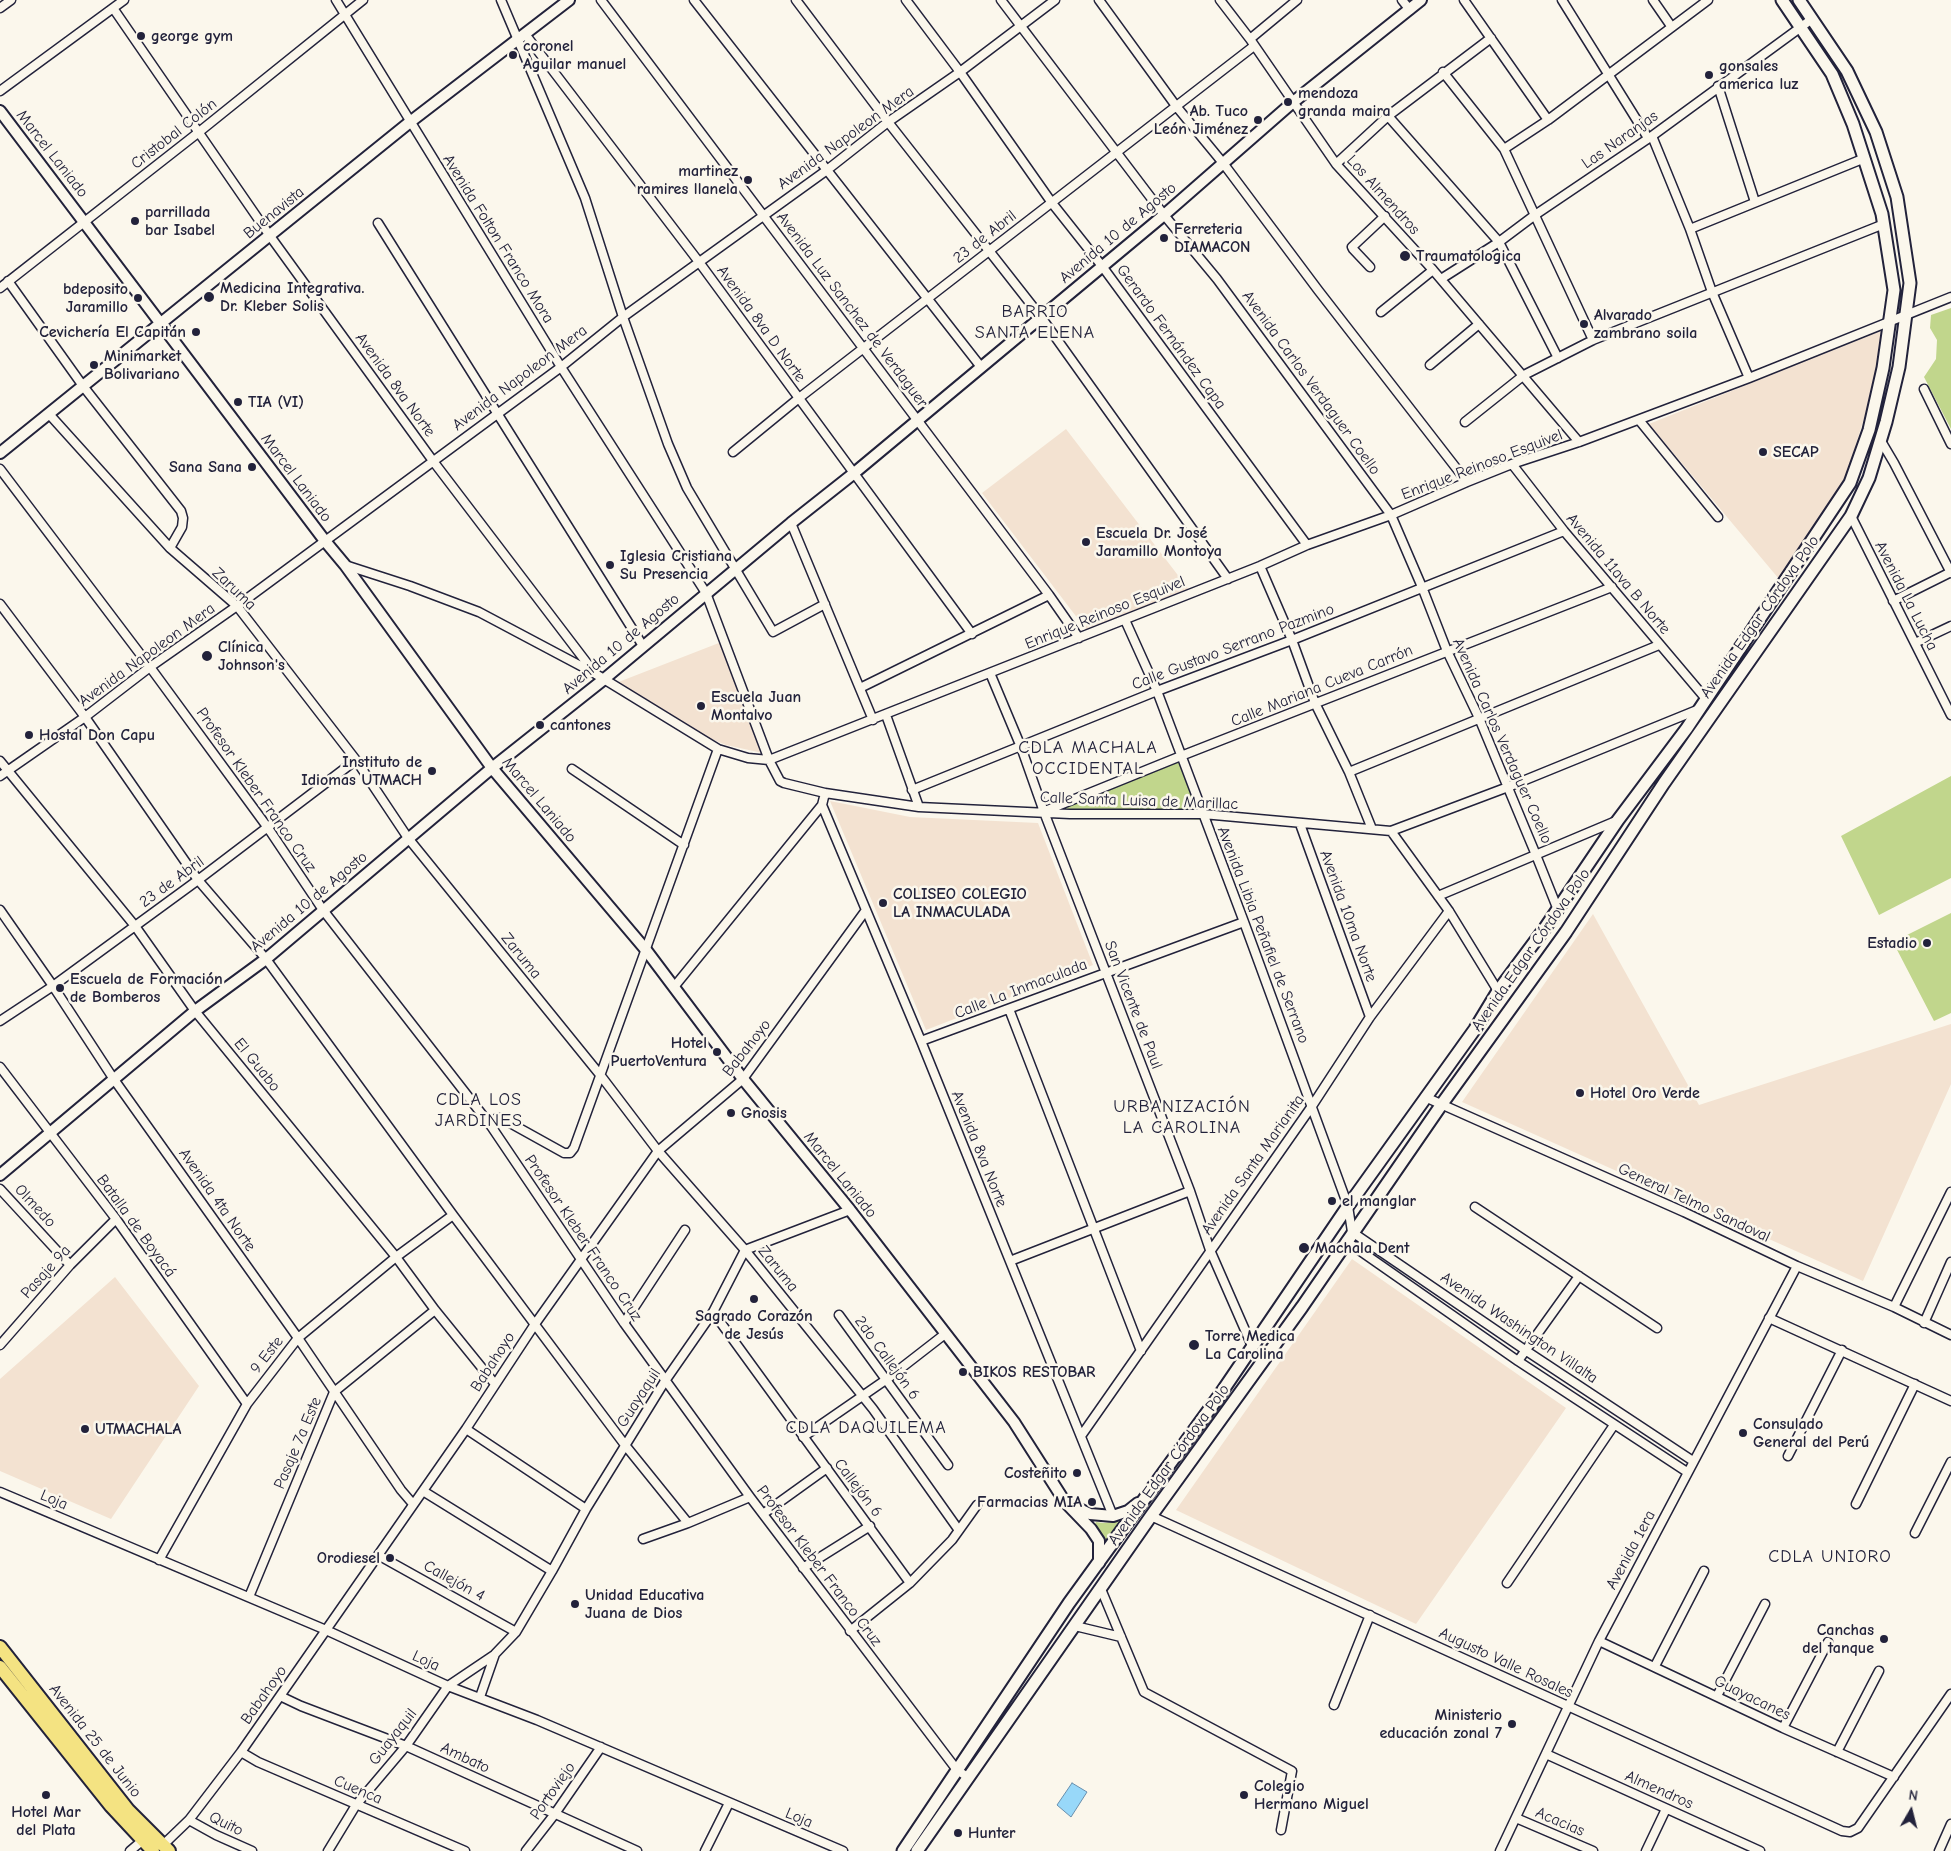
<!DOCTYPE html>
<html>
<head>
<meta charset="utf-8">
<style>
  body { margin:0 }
  #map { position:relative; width:1951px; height:1851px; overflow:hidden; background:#fbf7ec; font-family:"Comic Neue",sans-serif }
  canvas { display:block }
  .north { position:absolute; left:1886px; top:1786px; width:50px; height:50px; -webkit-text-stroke:4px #fbf7ec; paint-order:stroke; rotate:8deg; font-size:14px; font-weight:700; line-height:20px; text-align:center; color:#22223b }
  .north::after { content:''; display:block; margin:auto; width:18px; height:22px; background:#22223b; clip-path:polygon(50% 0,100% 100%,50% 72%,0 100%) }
</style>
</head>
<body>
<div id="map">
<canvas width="1951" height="1851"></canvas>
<div class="north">N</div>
</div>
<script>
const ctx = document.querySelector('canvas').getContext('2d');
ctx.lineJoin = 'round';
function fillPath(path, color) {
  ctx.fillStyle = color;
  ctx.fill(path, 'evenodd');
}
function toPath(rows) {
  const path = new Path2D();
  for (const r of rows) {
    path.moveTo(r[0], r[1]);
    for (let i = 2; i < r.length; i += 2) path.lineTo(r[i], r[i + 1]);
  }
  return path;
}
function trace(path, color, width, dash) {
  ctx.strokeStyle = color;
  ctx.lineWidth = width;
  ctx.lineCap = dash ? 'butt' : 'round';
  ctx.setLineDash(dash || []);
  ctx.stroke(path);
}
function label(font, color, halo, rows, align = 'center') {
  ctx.font = font + ' "Comic Neue",sans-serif';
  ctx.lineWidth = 5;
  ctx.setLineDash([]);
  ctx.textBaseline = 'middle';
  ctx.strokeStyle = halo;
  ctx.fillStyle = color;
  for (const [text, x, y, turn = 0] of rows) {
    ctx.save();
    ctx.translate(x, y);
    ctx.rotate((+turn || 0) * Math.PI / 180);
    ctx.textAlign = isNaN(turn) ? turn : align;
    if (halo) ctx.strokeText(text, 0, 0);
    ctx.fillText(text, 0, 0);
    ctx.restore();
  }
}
fillPath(toPath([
  [1881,331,1877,375,1845,481,1779,579,1649,424],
  [1066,429,1190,591,1088,632,982,493],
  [724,641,767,754,726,745,690,730,616,683],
  [830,801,910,817,1038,823,1093,965,926,1030],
  [1593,914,1699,1105,1951,1024,1951,1084,1863,1281,1462,1102],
  [1352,1259,1566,1408,1416,1624,1176,1510],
  [115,1277,199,1386,111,1519,0,1471,0,1379]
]), '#f3e2d1');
fillPath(toPath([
  [1951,308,1951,429,1924,377,1936,359,1937,340,1930,328,1931,315],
  [1184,760,1208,820,1048,814],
  [1951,776,1951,878,1879,915,1841,836],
  [1951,913,1951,1013,1934,1021,1893,942],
  [1125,1521,1105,1550,1094,1526,1096,1522,1103,1523]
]), '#c1d68c');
const water = toPath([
  [1072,1783,1087,1792,1071,1817,1057,1805,1072,1783]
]);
fillPath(water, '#98d8f9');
trace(water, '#698fad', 1);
const minor = toPath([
  [336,0,561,367,706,593,769,760,780,781,784,783,825,793,919,807,1070,814,1203,814,1391,831,1508,787,1697,710],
  [501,0,585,198,623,317,668,444,687,488,773,632,825,604],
  [601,0,1049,595,1079,638],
  [694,0,981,367],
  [796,0,888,122,1041,317,1228,579],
  [906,0,960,72,1052,203,1102,266,1307,545],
  [1001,0,1164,215,1217,279,1391,515,1422,587,1447,651,1479,718,1536,855,1558,910],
  [1099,0,1176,106,1223,163,1318,290,1467,482],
  [1220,0,1250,39,1336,164,1433,270,1579,442],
  [1402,0,1410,10],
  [1464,0,1548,120],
  [1562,0,1648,138],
  [1653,0,1671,26],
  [0,8,11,0],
  [113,8,270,236,433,461,593,671],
  [525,34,699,262,972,634],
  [1250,39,1297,0],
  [1443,72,1504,149,1593,340],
  [1718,86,1755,202],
  [0,91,124,0],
  [1388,116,1499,242,1558,358],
  [1652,136,1690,229,1712,292,1749,378],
  [1504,149,1548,120,1708,0],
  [1336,164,1388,116,1491,38],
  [378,223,643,646],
  [1690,229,1865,158],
  [1370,267,1353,249,1352,247,1385,216],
  [1441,279,1499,242,1535,215,1652,136,1812,19],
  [8,281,83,386,181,511,183,518,182,527,170,548],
  [0,288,199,132,363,0],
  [1381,312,1433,270],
  [1430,365,1479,324],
  [1924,389,1951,444],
  [49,414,170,548,237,606,356,760,408,838,601,1076,658,1151,745,1250,873,1409,958,1529],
  [1639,420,1718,517],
  [1465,422,1524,375,1593,340,1884,224],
  [1881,441,1894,463,1951,573],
  [733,452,799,398,1254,46],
  [1512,464,1564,531,1706,699],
  [0,469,150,667,268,828,323,910,491,1126,624,1323,750,1497,957,1770,969,1778],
  [1851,516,1951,715],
  [791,523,873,720],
  [345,565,410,586,479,612,594,673,718,749,748,758,769,760,1260,566,1307,545,1391,515,1467,482,1512,464,1579,442,1749,378,1951,297],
  [1260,566,1292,640,1315,703,1349,772,1372,829],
  [1893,601,1951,572],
  [0,604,85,717,198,880,266,959,453,1215,625,1445,688,1523],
  [1125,620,1157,691,1244,922,1348,1206,1352,1232,1525,1350,1693,1461],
  [1915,643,1951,626],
  [990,673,1021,747,1044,812,1190,1191,1210,1250,1252,1346],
  [860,688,1049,595],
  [886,715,919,807],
  [0,761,135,926,195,1011,396,1257,435,1310,495,1384],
  [572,769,684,845],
  [1349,772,1659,645],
  [0,776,85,717,150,667,237,606,561,367,623,317,827,170,888,122,960,72,1055,0],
  [912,790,1157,691,1292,640,1564,531],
  [825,793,822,805,921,1041,1113,1516],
  [1045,811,1181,756,1612,587],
  [1300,824,1370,1017],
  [1391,831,1449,911,1498,991],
  [1438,896,1616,821],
  [0,910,53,986,113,1078,298,1338,401,1490,413,1504],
  [674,987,822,805],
  [1009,1009,1141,1351],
  [0,1021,53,986,198,880,356,760],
  [921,1041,1244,922],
  [0,1067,116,1219,247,1404],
  [1425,1097,1684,1212,1797,1266,1894,1307,1951,1335],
  [491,1126,497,1118,501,1118,564,1153,570,1153,574,1148,718,749],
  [0,1189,70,1265],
  [1475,1207,1657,1328],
  [1346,1241,1518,1361,1687,1472],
  [1010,1261,1190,1191],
  [1894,1307,1951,1192],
  [713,1312,910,1583],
  [839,1315,948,1465],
  [1769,1318,1951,1401],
  [624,1323,685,1230],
  [1924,1323,1951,1262],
  [0,1345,70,1265,116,1219],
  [1518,1361,1579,1276],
  [466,1429,586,1509],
  [1081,1436,1312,1106,1370,1017,1449,911],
  [803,1437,887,1379,945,1334],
  [1788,1456,1842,1350],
  [423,1491,552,1571],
  [0,1492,326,1630,448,1686,537,1720,843,1851],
  [1856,1504,1915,1384],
  [763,1514,827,1468],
  [1151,1516,1842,1831,1850,1832,1858,1828,1951,1694],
  [1915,1533,1951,1462],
  [643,1539,688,1523,750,1497],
  [378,1555,516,1632],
  [159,1560,247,1404,298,1338,396,1257,453,1215],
  [803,1568,870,1526],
  [1507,1583,1614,1425],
  [1101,1589,1144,1692,1292,1771,1281,1830],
  [249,1597,334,1392,435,1310],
  [1075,1626,1121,1637],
  [850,1631,910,1583,952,1540,977,1505],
  [1599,1641,1783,1728,1894,1777],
  [1655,1666,1704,1571],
  [280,1696,301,1706,406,1746,637,1851],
  [1717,1696,1765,1604],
  [480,1697,495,1654,516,1632,552,1571,586,1509,665,1381,713,1312,745,1250,850,1210],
  [1334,1705,1370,1615],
  [1783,1728,1828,1642],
  [241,1752,258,1762,465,1851],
  [1837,1752,1879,1671],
  [1546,1754,1760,1851],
  [1516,1818,1593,1851],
  [189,1820,216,1835,252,1851],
  [163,1845,189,1820,241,1752,466,1429,535,1324,658,1151,743,1079,866,910],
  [130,1851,143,1840],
  [328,1851,356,1805,406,1746,448,1686,494,1655],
  [526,1851,554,1815,601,1747],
  [705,1851,729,1803],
  [1500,1851,1599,1641,1797,1266],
  [1646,1851,1666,1809],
  [1939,1851,1951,1824]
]);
const tertiary = toPath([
  [0,111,325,541,345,565,492,768,646,950,743,1079,850,1210,1014,1422,1065,1502,1091,1529,1099,1541,1099,1563],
  [0,453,410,122,569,0],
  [0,1175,195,1011,266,959,492,768,603,680,791,523,853,474,1164,215,1292,103,1421,0],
  [1071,1505,1090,1514,1113,1516,1128,1511,1138,1503]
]);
const secondary = toPath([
  [903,1851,1069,1603,1219,1396,1348,1206,1475,1029,1498,991,1545,928,1618,820,1687,728,1850,483,1869,430,1883,368,1894,290,1882,214,1853,124,1832,74,1782,0],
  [917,1851,1151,1516,1302,1307,1444,1101,1566,932,1664,783,1851,516,1869,478,1886,422,1899,367,1910,283,1897,197,1876,132,1847,71,1799,0]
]);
const primary = toPath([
  [0,1647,128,1810,169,1851],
  [0,1667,111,1806,153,1851]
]);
trace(minor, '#22223b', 11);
trace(tertiary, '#22223b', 14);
trace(secondary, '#22223b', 15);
trace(primary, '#22223b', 16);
trace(minor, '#fbf7ec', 8);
trace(tertiary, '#fbf7ec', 10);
trace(secondary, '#fbf7ec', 11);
trace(primary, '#f4e382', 12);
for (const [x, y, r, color] of [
  [141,36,5,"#22223b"],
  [513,55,5,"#22223b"],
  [1709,75,5,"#22223b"],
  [1288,102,5,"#22223b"],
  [1258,120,5,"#22223b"],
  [748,180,5,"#22223b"],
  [135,221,5,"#22223b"],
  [1164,238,5,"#22223b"],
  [1405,256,6,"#22223b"],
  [209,297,6,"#22223b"],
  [138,298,5,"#22223b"],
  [1584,324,5,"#22223b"],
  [196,332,5,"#22223b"],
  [94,365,5,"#22223b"],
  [238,402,5,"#22223b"],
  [1763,452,5,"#22223b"],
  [252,467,5,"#22223b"],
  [1086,542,5,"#22223b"],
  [610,565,5,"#22223b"],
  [207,656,6,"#22223b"],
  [701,706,5,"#22223b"],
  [540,725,5,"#22223b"],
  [29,735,5,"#22223b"],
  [432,771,5,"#22223b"],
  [883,903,5,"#22223b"],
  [1927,943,5,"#22223b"],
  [60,988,5,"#22223b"],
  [717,1052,5,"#22223b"],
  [1580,1093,5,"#22223b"],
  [731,1113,5,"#22223b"],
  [1332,1201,5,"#22223b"],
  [1304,1248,6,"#22223b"],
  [754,1299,5,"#22223b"],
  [1194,1345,6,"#22223b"],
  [963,1372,5,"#22223b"],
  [85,1429,5,"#22223b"],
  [1743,1433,5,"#22223b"],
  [1077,1473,5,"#22223b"],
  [1092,1502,5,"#22223b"],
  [390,1558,5,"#22223b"],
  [575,1604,5,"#22223b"],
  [1884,1639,5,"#22223b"],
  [1512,1724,5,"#22223b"],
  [46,1795,5,"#22223b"],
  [1244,1795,5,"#22223b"],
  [958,1833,5,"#22223b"]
]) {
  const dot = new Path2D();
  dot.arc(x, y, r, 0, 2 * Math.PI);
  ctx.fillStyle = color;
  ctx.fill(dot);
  trace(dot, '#fbf7ec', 2);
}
label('bold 16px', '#22223b', '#fbf7ec', [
  ["george gym",151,36],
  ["coronel",523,46],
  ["Aguilar manuel",523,64],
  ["gonsales",1719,66],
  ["america luz",1719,84],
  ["mendoza",1298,93],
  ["granda maira",1298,111],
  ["Ab. Tuco",1248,111,"right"],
  ["León Jiménez",1248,129,"right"],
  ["martinez",738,171,"right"],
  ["ramires llanela",738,189,"right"],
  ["parrillada",145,212],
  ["bar Isabel",145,230],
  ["Ferreteria",1174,229],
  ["DIAMACON",1174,247],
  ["Traumatologica",1416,256],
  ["Medicina Integrativa.",220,288],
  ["Dr. Kleber Solis",220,306],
  ["bdeposito",128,289,"right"],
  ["Jaramillo",128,307,"right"],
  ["Alvarado",1594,315],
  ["zambrano soila",1594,333],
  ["Cevichería El Capitán",186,332,"right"],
  ["Minimarket",104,356],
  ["Bolivariano",104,374],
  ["TIA (VI)",248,402],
  ["SECAP",1773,452],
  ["Sana Sana",242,467,"right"],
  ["Escuela Dr. José",1096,533],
  ["Jaramillo Montoya",1096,551],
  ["Iglesia Cristiana",620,556],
  ["Su Presencia",620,574],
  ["Clínica",218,647],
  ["Johnson's",218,665],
  ["Escuela Juan",711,697],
  ["Montalvo",711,715],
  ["cantones",550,725],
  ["Hostal Don Capu",39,735],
  ["Instituto de",422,762,"right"],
  ["Idiomas UTMACH",422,780,"right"],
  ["COLISEO COLEGIO",893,894],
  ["LA INMACULADA",893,912],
  ["Estadio",1917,943,"right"],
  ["Escuela de Formación",70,979],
  ["de Bomberos",70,997],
  ["Hotel",707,1043,"right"],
  ["PuertoVentura",707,1061,"right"],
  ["Hotel Oro Verde",1590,1093],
  ["Gnosis",741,1113],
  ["el manglar",1342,1201],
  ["Machala Dent",1315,1248],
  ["Sagrado Corazón",754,1316,"center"],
  ["de Jesús",754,1334,"center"],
  ["Torre Medica",1205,1336],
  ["La Carolina",1205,1354],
  ["BIKOS RESTOBAR",973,1372],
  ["Consulado",1753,1424],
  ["General del Perú",1753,1442],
  ["UTMACHALA",95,1429],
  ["Costeñito",1067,1473,"right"],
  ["Farmacias MIA",1082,1502,"right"],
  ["Orodiesel",380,1558,"right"],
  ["Unidad Educativa",585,1595],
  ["Juana de Dios",585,1613],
  ["Canchas",1874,1630,"right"],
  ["del tanque",1874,1648,"right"],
  ["Ministerio",1502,1715,"right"],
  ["educación zonal 7",1502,1733,"right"],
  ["Colegio",1254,1786],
  ["Hermano Miguel",1254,1804],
  ["Hotel Mar",46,1812,"center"],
  ["del Plata",46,1830,"center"],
  ["Hunter",968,1833]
], 'left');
label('16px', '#22223b', '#fbf7ec', [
  ["Cristobal Colón",174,134,-38],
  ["Avenida Napoleon Mera",846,138,-36],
  ["Las Naranjas",1620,140,-35],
  ["Marcel Laniado",52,154,52],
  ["Los Almendros",1383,195,48],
  ["Buenavista",274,213,-39],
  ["Avenida 10 de Agosto",1118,233,-40],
  ["23 de Abril",985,237,-38],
  ["Avenida Folton Franco Mora",498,239,58],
  ["Avenida Luz Sanchez de Verdaguer",852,310,53],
  ["Avenida 8va D Norte",761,324,54],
  ["Gerardo Fernández Capa",1171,337,54],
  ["Avenida Napoleon Mera",520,378,-37],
  ["Avenida Carlos Verdaguer Coello",1311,383,54],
  ["Avenida 8va Norte",395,385,54],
  ["Enrique Reinoso Esquivel",1482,465,-21],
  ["Marcel Laniado",296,478,53],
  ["Avenida 11ava B Norte",1618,574,50],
  ["Zaruma",234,589,44],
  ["Avenida La Lucha",1906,596,63],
  ["Enrique Reinoso Esquivel",1105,613,-22],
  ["Avenida Edgar Córdova Polo",1760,617,-55],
  ["Avenida 10 de Agosto",621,644,-40],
  ["Calle Gustavo Serrano Pazmino",1233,647,-21],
  ["Avenida Napoleon Mera",147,655,-36],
  ["Calle Mariana Cueva Carrón",1322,686,-22],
  ["Avenida Carlos Verdaguer Coello",1502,741,66],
  ["Profesor Kleber Franco Cruz",256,790,55],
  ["Marcel Laniado",539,800,50],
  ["Calle Santa Luisa de Marillac",1139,801,2],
  ["23 de Abril",172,882,-36],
  ["Avenida 10 de Agosto",309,902,-40],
  ["Avenida 10ma Norte",1348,916,70],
  ["Avenida Libia Peñafiel de Serrano",1263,935,69],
  ["Avenida Edgar Córdova Polo",1531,950,-55],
  ["Zaruma",521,956,51],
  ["Calle La Inmaculada",1021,989,-21],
  ["San Vicente de Paul",1133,1005,69],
  ["Babahoyo",747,1048,-52],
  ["El Guabo",257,1065,51],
  ["Avenida 8va Norte",979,1149,68],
  ["Avenida Santa Marianita",1253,1165,-55],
  ["Marcel Laniado",840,1175,51],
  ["Avenida 4ta Norte",217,1200,55],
  ["General Telmo Sandoval",1694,1203,25],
  ["Olmedo",35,1206,47],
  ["Batalla de Boyacá",136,1226,54],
  ["Profesor Kleber Franco Cruz",583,1238,56],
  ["Zaruma",778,1269,51],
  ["Pasaje 9a",46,1272,-48],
  ["Avenida Washington Villalta",1519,1328,34],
  ["9 Este",267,1355,-52],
  ["2do Callejón 6",887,1358,54],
  ["Babahoyo",493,1362,-57],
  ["Guayaquil",639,1398,-57],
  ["Pasaje 7a Este",298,1443,-67],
  ["Avenida Edgar Córdova Polo",1169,1465,-54],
  ["Callejón 6",858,1488,53],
  ["Loja",54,1500,23],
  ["Avenida 1era",1631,1550,-62],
  ["Profesor Kleber Franco Cruz",819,1566,53],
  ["Callejón 4",454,1581,29],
  ["Loja",426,1661,25],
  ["Augusto Valle Rosales",1506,1663,25],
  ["Babahoyo",264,1695,-55],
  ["Guayacanes",1752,1698,26],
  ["Guayaquil",393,1737,-52],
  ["Avenida 25 de Junio",95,1741,52],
  ["Ambato",465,1758,25],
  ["Cuenca",358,1790,23],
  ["Almendros",1659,1790,24],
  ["Portoviejo",553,1791,-55],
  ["Loja",799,1818,23],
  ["Acacias",1560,1822,23],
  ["Quito",226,1824,26]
]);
ctx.letterSpacing = '1px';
label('18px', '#22223b', '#fbf7ec', [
  ["BARRIO",1035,312],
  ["SANTA ELENA",1035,333],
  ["CDLA MACHALA",1088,748],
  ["OCCIDENTAL",1088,769],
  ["CDLA LOS",479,1100],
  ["JARDINES",479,1121],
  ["URBANIZACIÓN",1182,1107],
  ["LA CAROLINA",1182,1128],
  ["CDLA DAQUILEMA",866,1428],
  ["CDLA UNIORO",1830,1557]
]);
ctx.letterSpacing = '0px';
</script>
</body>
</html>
